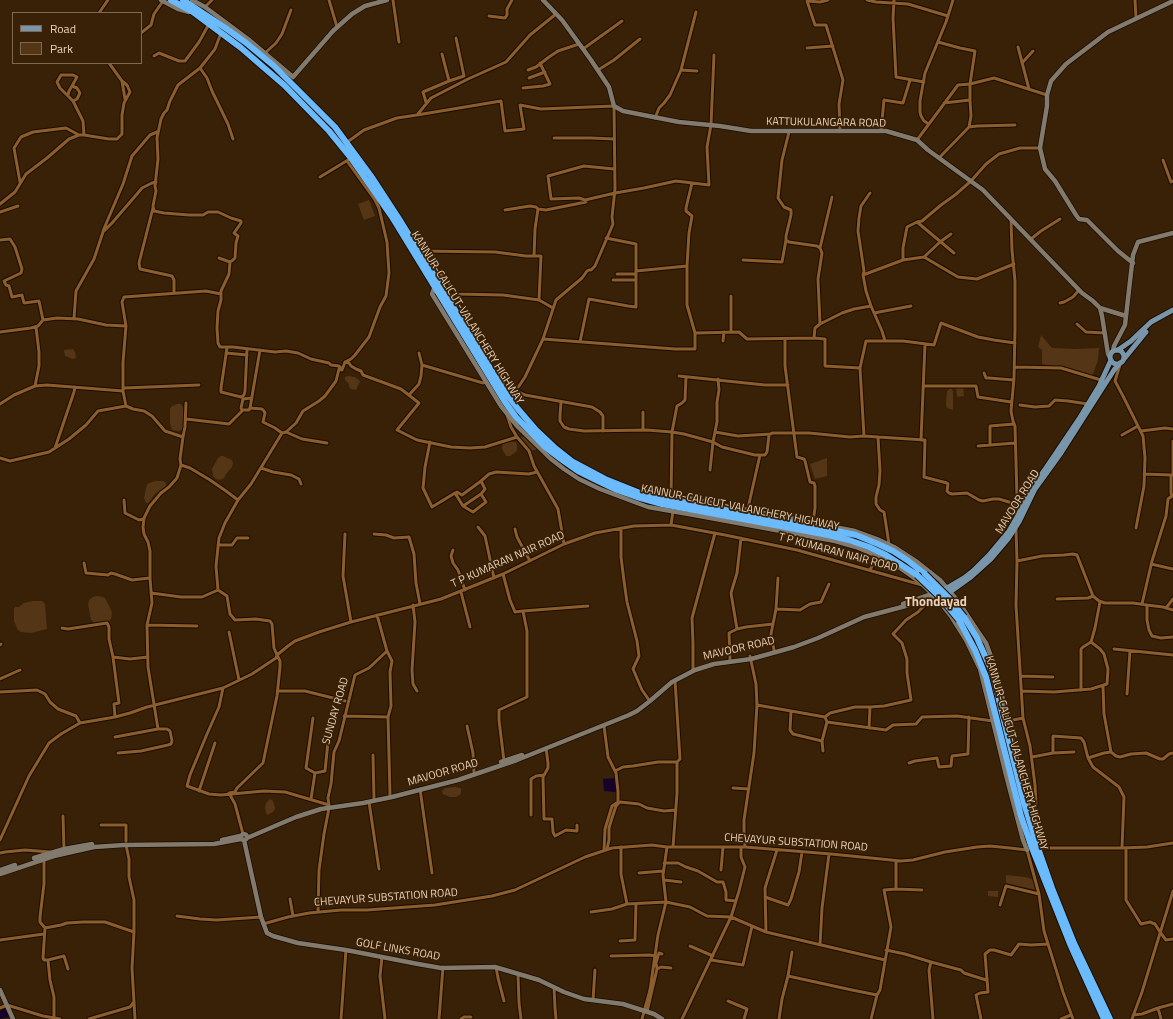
<!DOCTYPE html>
<html>
<head>
<meta charset="utf-8">
<style>
  body { margin:0 }
  #map { position:relative; width:1173px; height:1019px; overflow:hidden; background:#382106; font-family:"Titillium Web",sans-serif }
  canvas { display:block }
  .legend { position:absolute; left:12px; top:12px; width:130px; height:52px; box-sizing:border-box; background:#382106; border:1px solid #80684e; margin:0; padding:5px 7px; list-style:none; font-size:12px; color:#ecd2b9 }
  .legend li { display:flex; align-items:center; gap:8px; height:20px }
  .legend b { width:20px; border:1px solid #80684e }
</style>
</head>
<body>
<div id="map">
<canvas width="1173" height="1019"></canvas>
<ul class="legend">
<li><b style="height:5px;background:#7895aa"></b>Road</li>
<li><b style="height:11px;background:#543616"></b>Park</li>
</ul>
</div>
<script>
const ctx = document.querySelector('canvas').getContext('2d');
ctx.lineJoin = 'round';
function fillPath(path, color) {
  ctx.fillStyle = color;
  ctx.fill(path, 'evenodd');
}
function toPath(rows) {
  const path = new Path2D();
  for (const r of rows) {
    if (r.length === 3) {
      path.moveTo(r[0] + r[2], r[1]);
      path.arc(r[0], r[1], r[2], 0, 2 * Math.PI);
      continue;
    }
    path.moveTo(r[0], r[1]);
    for (let i = 2; i < r.length; i += 2) path.lineTo(r[i], r[i + 1]);
  }
  return path;
}
function trace(path, color, width, dash) {
  ctx.strokeStyle = color;
  ctx.lineWidth = width;
  ctx.lineCap = dash ? 'butt' : 'round';
  ctx.setLineDash(dash || []);
  ctx.stroke(path);
}
function label(font, color, halo, rows, align = 'center') {
  ctx.font = font + ' "Titillium Web",sans-serif';
  ctx.lineWidth = 3.5;
  ctx.setLineDash([]);
  ctx.textBaseline = 'middle';
  ctx.strokeStyle = halo;
  ctx.fillStyle = color;
  for (const [text, x, y, turn = 0] of rows) {
    ctx.save();
    ctx.translate(x, y);
    ctx.rotate((+turn || 0) * Math.PI / 180);
    ctx.textAlign = isNaN(turn) ? turn : align;
    if (halo) ctx.strokeText(text, 0, 0);
    ctx.fillText(text, 0, 0);
    ctx.restore();
  }
}
fillPath(toPath([
  [369,200,375,216,364,220,358,204],
  [1041,335,1052,348,1074,349,1099,348,1098,360,1092,377,1059,367,1042,364,1042,350,1038,347],
  [73,349,75,352,76,358,73,359,65,356,64,350],
  [348,376,355,377,360,381,356,390,351,389,349,387,349,384,345,380,345,377],
  [956,384,963,384,964,396,957,397],
  [951,388,953,391,953,410,947,408,946,405,947,391],
  [177,404,181,404,184,410,184,429,179,431,172,430,170,423,170,409,172,406],
  [530,436,538,449,530,451,519,437],
  [509,441,516,442,517,445,517,451,510,456,506,456,502,449,502,446,504,443],
  [221,456,223,456,232,460,233,463,232,467,226,474,224,478,220,480,216,479,213,476,212,469,218,458],
  [827,458,827,476,815,479,810,464],
  [155,481,163,481,166,483,166,486,155,494,148,503,146,503,144,498,146,488,147,484],
  [97,596,103,597,105,598,112,612,111,619,106,623,98,626,91,620,88,604,89,600,93,597],
  [33,601,42,601,45,604,47,629,31,633,21,632,18,630,14,621,14,609,15,607,19,607,24,603],
  [454,787,461,788,461,794,456,797,450,797,443,794,442,791,445,788],
  [270,799,273,801,275,808,274,811,268,815,266,813,265,807,266,803],
  [1006,875,1025,877,1032,879,1034,881,1036,890,1006,883],
  [988,891,998,891,998,897,988,896]
]), '#543616');
fillPath(toPath([
  [617,778,616,792,604,791,603,779],
  [4,1006,10,1017,0,1019,0,1008]
]), '#17002c');
const street = toPath([
  [329,0,337,27],
  [393,0,399,42],
  [828,0,820,2,807,1,815,25,826,25,843,80,839,104,840,131],
  [867,0,876,2,908,4,948,16],
  [894,0,893,18,896,77,924,82],
  [1135,0,1136,18],
  [205,7,212,0],
  [99,13,108,0],
  [489,16,505,18,507,15,507,9,512,0],
  [141,33,151,25,154,14,163,1],
  [221,33,215,49,200,68,178,85,170,101,167,110,164,113,161,119,157,138,158,159,155,186,156,191,153,206,154,211,164,213,189,215,203,215,208,212,218,212,231,218,241,221,241,223,234,233,238,236,236,243,235,258,233,260,230,262,229,274,221,291,221,300,218,311,217,328,218,343,220,347,233,347,275,352,286,351,298,353,311,359,329,363,331,365,339,366,342,370],
  [938,42,960,48,975,51,970,84,970,100,944,103],
  [1018,47,1029,89],
  [807,48,833,46],
  [583,49,622,21],
  [265,53,276,43,282,34,291,10],
  [442,54,449,81],
  [154,56,159,53,179,61,185,61,199,42,209,24],
  [1022,63,1033,51],
  [200,68,207,78,212,91,228,124,233,139],
  [528,70,536,67,549,57,558,51,579,44],
  [598,70,614,60,640,39],
  [681,70,696,12],
  [529,78,545,72],
  [122,81,125,99],
  [72,86,77,77,73,75,61,75,57,82,60,88,73,101,83,121,84,135,109,139,117,139,122,134,122,115,124,103,130,92,127,85,122,81,109,63],
  [523,88,543,86,550,84,540,63],
  [68,95,69,91,72,86,77,88,80,93,77,99,73,101],
  [426,102,423,92,449,81,464,76,456,38],
  [417,115,501,101,505,131,524,129,520,105,541,109,614,106,615,189,612,217,613,224,595,266,591,270,589,270,587,271,582,278,556,300,543,339,525,377,519,386,515,390,510,390,505,387,499,377,495,376],
  [655,118,659,108,664,103,670,95,681,70,697,71],
  [929,124,924,121,921,116,920,112,920,101,925,73,946,22,953,0],
  [969,127,971,116,970,100],
  [881,131,884,100,903,103,910,80],
  [789,132,782,160,778,198,784,207,791,210,791,215,786,236,786,240,789,242,817,246,820,248,822,253,818,279,820,324],
  [554,138,591,138,614,139],
  [917,140,958,85,970,84,994,78,1047,95],
  [346,143,364,130,397,118,417,115,431,98,468,79,506,62,530,35,556,14],
  [939,158,969,127,977,126,1015,125],
  [1163,160,1171,182,1173,181],
  [614,169,584,166,548,176,551,199,579,198,585,200,615,193,644,188,676,181,709,185,707,147,711,125,714,55],
  [320,177,348,160],
  [20,182,14,148,21,137,33,132,66,128,79,135],
  [692,183,686,208,686,211,692,216,689,233,687,266,687,305,695,333],
  [870,193,861,206,859,218,858,231,864,271,863,275,903,260,924,257,940,242,951,234],
  [0,204,15,192,26,174,47,158,69,139,79,135,84,135],
  [153,208,139,263,140,269,172,276,174,280,174,293],
  [538,209,546,210,586,202],
  [505,210,530,206,536,207,538,209,535,229,534,256],
  [0,212,18,206],
  [1011,220,1012,250,1015,281,1015,329,1014,378,1011,411,1013,421,1015,426,1017,497,1026,498],
  [917,222,954,253],
  [103,231,123,184,132,156,150,135,157,132],
  [1031,239,1041,231,1060,219],
  [0,240,10,239,15,247,22,269,21,273,4,281,6,285,9,286,12,297,22,295,24,303,39,301,43,320],
  [820,248,832,197],
  [420,251,495,252,526,256,541,256,539,300],
  [924,257,958,277,977,279,1014,264],
  [219,258,230,262],
  [743,260,782,262,786,240],
  [903,260,903,248,907,227,917,222,922,221,941,205,955,195,971,181,986,164,999,154,1020,148,1040,148],
  [636,271,687,266],
  [617,274,636,274],
  [863,275,866,291,871,306,854,309,842,313,820,324,815,328,814,338,825,339,825,366,860,368,864,436,878,437],
  [436,278,441,274,445,277,450,285,457,294,503,295,539,300,553,308],
  [613,280,636,280],
  [1060,303,1064,302,1073,297,1079,290],
  [871,306,882,331,885,341],
  [874,313,911,306],
  [74,318,76,291,94,259,103,232,112,223,137,194,142,188,152,183,156,182],
  [1077,324,1086,332,1105,333],
  [126,326,122,302,124,297,206,291,221,294],
  [0,332,31,328,38,326,43,320,57,318,78,319,106,325,126,326,123,362,123,391,126,406,133,409,144,411,152,416,165,431,183,437,180,459,181,465,177,478,169,487,161,493,150,506,144,518,143,527,144,534,148,542,150,551,150,578,152,603,147,625,148,667,158,729,167,729,170,731,172,741,171,744,168,745,141,751,118,753],
  [731,332,731,296],
  [543,339,675,349,695,349,695,333,739,332,747,339,814,338],
  [785,339,785,366,797,457,804,459,805,461,810,482,814,483,815,486,815,508,813,522],
  [723,341,724,332],
  [580,342,589,299,628,306,636,307,636,244,606,238],
  [227,348,221,388,221,392,241,397,244,395,245,391,247,349],
  [260,350,250,408,262,409,264,411,265,413,263,422,275,428,282,433],
  [226,353,247,355],
  [345,362,349,363,351,366,356,369,361,371,363,375,401,389,419,403,397,430,417,440,451,447,470,448,485,447,517,437],
  [422,365,483,383,486,381],
  [1120,365,1115,381,1123,396,1143,436,1145,458,1144,486,1136,528],
  [1015,367,1061,368,1101,380],
  [860,368,866,341,903,341,934,345,941,323,978,337,994,340,1015,343],
  [342,370,345,362,351,359,355,355,369,337,380,307,386,296,389,273,387,242,379,208,375,200,347,161],
  [984,373,986,378,989,378,1014,380],
  [679,376,765,385,788,385],
  [35,386,39,366,39,352,36,327],
  [923,386,976,386,978,397,1011,402],
  [124,388,199,385],
  [515,390,525,395,592,407,600,412,603,416,603,431],
  [409,395,419,384,421,376,422,365,419,353],
  [561,402,560,415,560,421,564,427,569,429,584,431,647,430,672,432,684,434,713,442,722,447,755,455,765,455,767,452,769,435,772,433,809,433,850,437,864,436],
  [0,404,14,395,35,386,47,385,123,391],
  [1020,405,1035,407,1049,406,1055,400,1068,401,1088,404],
  [250,408,249,410,242,410,241,408,243,399,251,398],
  [507,415,511,427,517,437,529,451,534,466,558,509,564,544],
  [186,419,229,424,243,410],
  [643,430,643,412],
  [1141,431,1165,428,1173,429],
  [286,432,302,439,327,443],
  [715,432,738,436,771,434],
  [1122,435,1138,426],
  [183,437,185,427,186,403],
  [921,440,925,344],
  [430,442,425,467,423,488,432,507,455,493,463,506,473,512,486,502,481,494,485,489,481,481,462,495,457,492,455,493],
  [990,445,990,426,1014,424],
  [978,446,1015,443],
  [55,448,74,392,75,387],
  [0,458,10,461,49,452,69,439,86,425,98,411,126,406],
  [181,465,190,468,210,480,226,491,238,500],
  [261,468,273,472,291,475,299,479,301,484],
  [710,470,713,442,717,422,717,402,719,390,718,379],
  [1144,474,1171,475,1171,493,1172,496],
  [1173,475,1173,441],
  [481,481,489,474,496,472,529,474,537,472],
  [671,499,672,432,677,406,682,403,685,400,686,377],
  [124,500,125,513,139,520,144,519],
  [463,506,481,494],
  [748,508,760,455],
  [671,525,673,511],
  [478,527,485,536,494,578],
  [621,528,621,557,624,581,627,602,637,641,639,656,633,669,642,690,649,700],
  [515,529,517,537,530,561],
  [1016,529,1017,561,1016,605,1023,718,1030,746,1035,785,1036,804,1033,818],
  [345,534,343,576,351,622],
  [374,534,386,535,394,538,409,537,414,554,416,583,420,604],
  [889,544,884,512,880,510,876,504,876,497,879,485,880,471,878,437,925,440,924,477,947,483,948,484,947,491,949,493,952,494,967,493,979,500,983,501,993,499,999,499,1022,506],
  [218,545,232,545,237,538,248,538],
  [453,550,451,556,453,563,458,570,465,590],
  [1017,561,1042,556,1064,555,1073,554,1077,555,1093,596,1099,601,1105,603,1133,603,1147,605,1147,620,1149,630,1152,636,1161,638,1173,637],
  [84,563,86,573,108,575,111,573,115,574,132,580,150,578],
  [1151,564,1173,569],
  [870,570,877,556],
  [503,574,510,600,515,612,523,611,527,631,527,697,499,710,499,720,504,761],
  [461,592,470,627],
  [151,593,181,597,202,597,218,590],
  [1057,599,1088,598,1093,596],
  [1142,604,1152,561,1166,516,1168,499,1172,496],
  [413,605,415,622,412,670,413,684,417,691],
  [1147,605,1163,607,1173,610],
  [1166,608,1173,599],
  [776,609,800,610,810,604,821,602,829,584],
  [523,611,588,606],
  [773,624,776,609,778,578],
  [147,625,197,626],
  [62,628,68,629,107,623,109,627,109,639,113,657,130,659,148,657],
  [737,629,746,627,773,624,771,634,774,650],
  [229,632,239,680],
  [0,645,1,644],
  [1114,649,1173,655],
  [387,651,392,661,390,672,391,706,388,717],
  [750,656,756,684,757,705,791,711,790,730,793,734,822,741,823,751],
  [113,657,119,703,114,704,115,717],
  [730,659,729,633,737,629,731,593,737,573,741,538],
  [693,671,693,643,692,618,715,533],
  [1021,676,1053,677],
  [0,679,20,670],
  [1103,686,1104,714,1111,752],
  [223,688,219,707,207,734,190,775,187,786,209,794,221,795,264,791,285,792,329,805,328,798,331,784,334,752,339,741,355,675,369,668,387,651,377,615],
  [1081,690,1081,649,1083,647,1091,642,1095,628,1100,602],
  [278,691,305,691,345,701],
  [1022,691,1054,692,1091,689,1107,684,1108,669,1104,654,1100,649,1091,642],
  [0,692,37,690,45,694,50,702,58,709,76,716,80,723],
  [1127,694,1130,651],
  [791,711,825,717,827,722,822,741],
  [344,716,388,717,390,795],
  [825,717,830,713,855,707,870,707],
  [1008,721,1023,718],
  [827,722,886,730,893,725,916,724,922,717,957,716,993,721],
  [467,726,473,753,474,772],
  [604,726,608,757,616,773,618,791,618,802,612,806,605,829,604,850],
  [869,728,870,707,884,706,911,700,907,673,907,659,902,643,893,634,906,620,918,612,929,601],
  [115,737,158,729],
  [546,748,548,763,548,768,543,777,544,819,552,819,553,832,555,836,566,830,577,831,577,825],
  [1053,753,1053,736,1081,738,1084,742,1088,758,1093,767,1119,787,1124,797,1122,848],
  [373,755,374,799],
  [1032,757,1053,753,1074,752],
  [1088,758,1104,753,1111,752,1116,756,1120,757,1131,754,1146,753,1160,759,1163,759,1169,754,1173,753],
  [909,763,915,761,937,758,939,767,951,766,952,756,968,754,969,717],
  [615,771,623,767,633,766,658,762,677,762],
  [315,773,325,771,330,722],
  [733,788,749,789],
  [420,789,432,873],
  [199,791,215,743],
  [311,799,315,773,306,768,313,718],
  [369,802,379,869],
  [531,815,531,779,536,776,544,775],
  [63,816,64,849],
  [101,825,126,825,126,841],
  [243,834,235,804,229,793,235,792,237,788,263,763,277,696,280,667,280,661,277,655,288,646,295,641,319,632,351,622,441,599,503,574,564,544,595,533,634,526,671,525,725,535,797,550,922,585],
  [0,840,29,776,49,743,61,734,80,723,115,717,130,713,147,707,223,688,252,674,276,658,277,655,274,648,272,624,270,621,256,619,235,620,230,614,227,596,218,590,216,566,219,538,225,523,238,500,251,484,282,433,286,432,296,423,303,411,319,401,325,396,336,381,339,369,342,370],
  [126,845,129,859,129,877,134,900,134,932,132,968,135,1019],
  [621,847,621,874,627,904],
  [673,847,677,793,677,762,680,759,675,680],
  [745,847,744,830,744,820,754,753,757,705],
  [1038,848,1122,848,1147,847,1173,843],
  [1126,848,1126,900,1141,924,1150,922,1155,924,1160,932,1166,940,1173,939],
  [607,849,609,840,609,828,612,818,616,806,620,802,639,804,647,808,664,811,676,810],
  [0,853,5,852,25,850,50,852],
  [44,858,44,884,40,917,40,922,45,928,43,958,44,960,48,960,64,956,68,969],
  [664,863,678,863,686,867,698,871,717,882,723,882,726,892,726,900,736,901],
  [721,870,723,847],
  [639,873,663,871],
  [664,880,681,882],
  [896,889,922,890],
  [765,897,788,905,791,899,799,872,802,852],
  [290,899,293,916],
  [1000,905,1006,886,1039,894],
  [318,912,319,870,324,834,329,808],
  [591,912,612,909,627,904,666,902,690,907,707,916,731,917,766,932,885,960],
  [177,916,200,919,217,920,261,917],
  [263,924,288,917,309,913,341,910,367,910,435,905,492,896,515,890,585,857,612,848,652,845,667,847,745,847,831,854,901,861,913,860,945,852,977,847,990,846,1010,848,1027,850,1039,894,1044,931,1063,992,1073,1019],
  [45,928,61,925,67,923,83,922,105,922,134,932],
  [766,932,765,888,777,850],
  [0,940,44,934],
  [620,941,635,940,636,904],
  [820,945,822,908,829,854],
  [690,946,713,956],
  [886,950,905,954,931,962],
  [611,956,650,955,655,956],
  [382,957,380,976,385,1019],
  [48,960,50,980,54,997,54,1018],
  [711,960,743,965,752,926],
  [496,967,498,978,504,1001],
  [657,969,656,963,658,956,659,953,662,954],
  [518,974,519,1003,521,1019],
  [788,976,792,952],
  [554,987,555,1008,556,1019],
  [593,1000,595,970],
  [728,1001,747,1009,744,1019],
  [0,1008,7,1005,43,1016,60,1019],
  [647,1012,657,969,661,967,671,968],
  [1133,1015,1142,1014,1158,1008],
  [89,1019,130,1007,134,1002],
  [341,1019,346,950],
  [439,1019,443,967],
  [461,1019,464,1017,471,1017],
  [642,1019,650,990,658,935,666,902,663,875,667,847],
  [682,1019,731,917,739,891,745,867,741,857,741,847],
  [779,1019,782,999,788,976,852,990,877,995,880,990,891,927,884,890,896,889,896,861],
  [871,1019,877,995],
  [933,1019,929,970,931,962,957,969,961,970,964,973,986,980],
  [981,1019,976,995,980,993,988,992,985,954,990,950,994,950,1011,955,1019,944,1031,945,1048,944],
  [1061,1019,1071,1015],
  [1132,1019,1142,992,1173,891],
  [1161,1019,1158,1008,1173,1004]
]);
const secondary = toPath([
  [161,0,178,9,189,12],
  [192,0,205,7,248,39,293,77,333,31,352,14,365,6,387,0],
  [543,0,562,20,591,60,609,87,614,106,623,111,679,122,720,126,751,131,886,131,917,140,928,150,983,190,1082,293,1093,301,1100,308,1102,316,1108,354,1110,357],
  [1133,263,1118,251,1087,220,1079,219,1076,215,1055,181,1045,169,1040,148,1047,106,1047,95,1051,81,1066,64,1108,32,1173,1],
  [435,286,432,294,501,406,518,427,551,459,564,469,579,479,600,489,629,500,648,507,694,515],
  [1100,308,1126,316],
  [1113,351,1114,346,1125,325,1133,255,1138,242,1173,233],
  [671,499,677,496,855,531,877,539,894,547,917,562,940,580,958,601,977,630,986,643,995,667,1025,791,1036,833],
  [689,509,694,515,835,541,856,547,880,557,900,568,920,582,940,602,951,616,966,640,980,669,987,697,1006,775,1023,840,1027,850],
  [903,604,932,594],
  [501,762,522,755],
  [244,837,3],
  [247,838,296,817,321,809,363,803,392,797,458,780,517,760,629,715,637,711,650,701,672,682,695,670,714,664,751,659,794,647,818,638,864,617,936,598],
  [222,840,240,836],
  [244,840,261,917,267,933,273,936,298,943,346,950,418,964,441,968,495,967,539,980,564,992,584,999,623,1004,654,1014,662,1019],
  [34,858,64,849,92,844],
  [0,870,15,865],
  [0,874,54,856,94,847,124,845,214,844,241,839],
  [0,990,13,1019]
]);
const primary = toPath([
  [1118,350,1131,341,1151,322,1173,310],
  [1117,357,7],
  [1124,359,1146,332],
  [932,594,947,588,964,578,973,571,989,555,1009,531,1017,517,1029,492,1046,468,1079,419,1099,386,1111,360],
  [936,598,950,592,971,577,991,559,1008,539,1019,522,1035,489,1061,453,1114,370,1120,363]
]);
const highway = toPath([
  [171,0,193,12,240,47,284,85,329,131,351,158,392,217,505,402,516,417,544,446,561,459,578,471,596,480,617,490,637,497,662,504,828,535,849,540,869,547,886,555,917,575],
  [183,0,224,27,245,42,274,66,335,127,371,176,401,222,440,285,502,388,518,409,536,430,554,447,573,462,605,479,640,493,681,502,837,531,856,535,878,544,893,551,907,560,925,574],
  [964,617,977,638,990,667,994,679,1024,803,1038,848,1052,888,1074,943,1110,1019],
  [959,620,975,650,986,677,1021,816,1032,848,1070,944,1104,1019]
]);
trace(street, '#1a0c01', 5);
trace(secondary, '#1a0c01', 6);
trace(primary, '#1a0c01', 7);
trace(highway, '#1a0c01', 8);
trace(street, '#8c5e2e', 3);
trace(secondary, '#827a6c', 4.5);
trace(primary, '#7895aa', 5);
trace(highway, '#6bbafc', 6);
const highwayBridge = toPath([
  [925,574,949,598,964,617],
  [917,575,941,598,959,620]
]);
trace(highwayBridge, '#1a0c01', 8, []);
trace(highwayBridge, '#6bbafc', 6);
label('11px', '#ecd2b9', '#382106', [
  ["KATTUKULANGARA ROAD",826,123,1],
  ["KANNUR-CALICUT-VALANCHERY HIGHWAY",467,318,58],
  ["MAVOOR ROAD",1018,502,-58],
  ["KANNUR-CALICUT-VALANCHERY HIGHWAY",740,508,11],
  ["T P KUMARAN NAIR ROAD",838,553,15],
  ["T P KUMARAN NAIR ROAD",508,560,-24],
  ["MAVOOR ROAD",739,649,-13],
  ["SUNDAY ROAD",336,711,-74],
  ["KANNUR-CALICUT-VALANCHERY HIGHWAY",1016,753,74],
  ["MAVOOR ROAD",443,773,-16],
  ["CHEVAYUR SUBSTATION ROAD",796,843,4],
  ["CHEVAYUR SUBSTATION ROAD",386,898,-4],
  ["GOLF LINKS ROAD",398,950,10]
]);
label('bold 13px', '#ecd2b9', '#382106', [
  ["Thondayad",936,603]
]);
</script>
</body>
</html>
